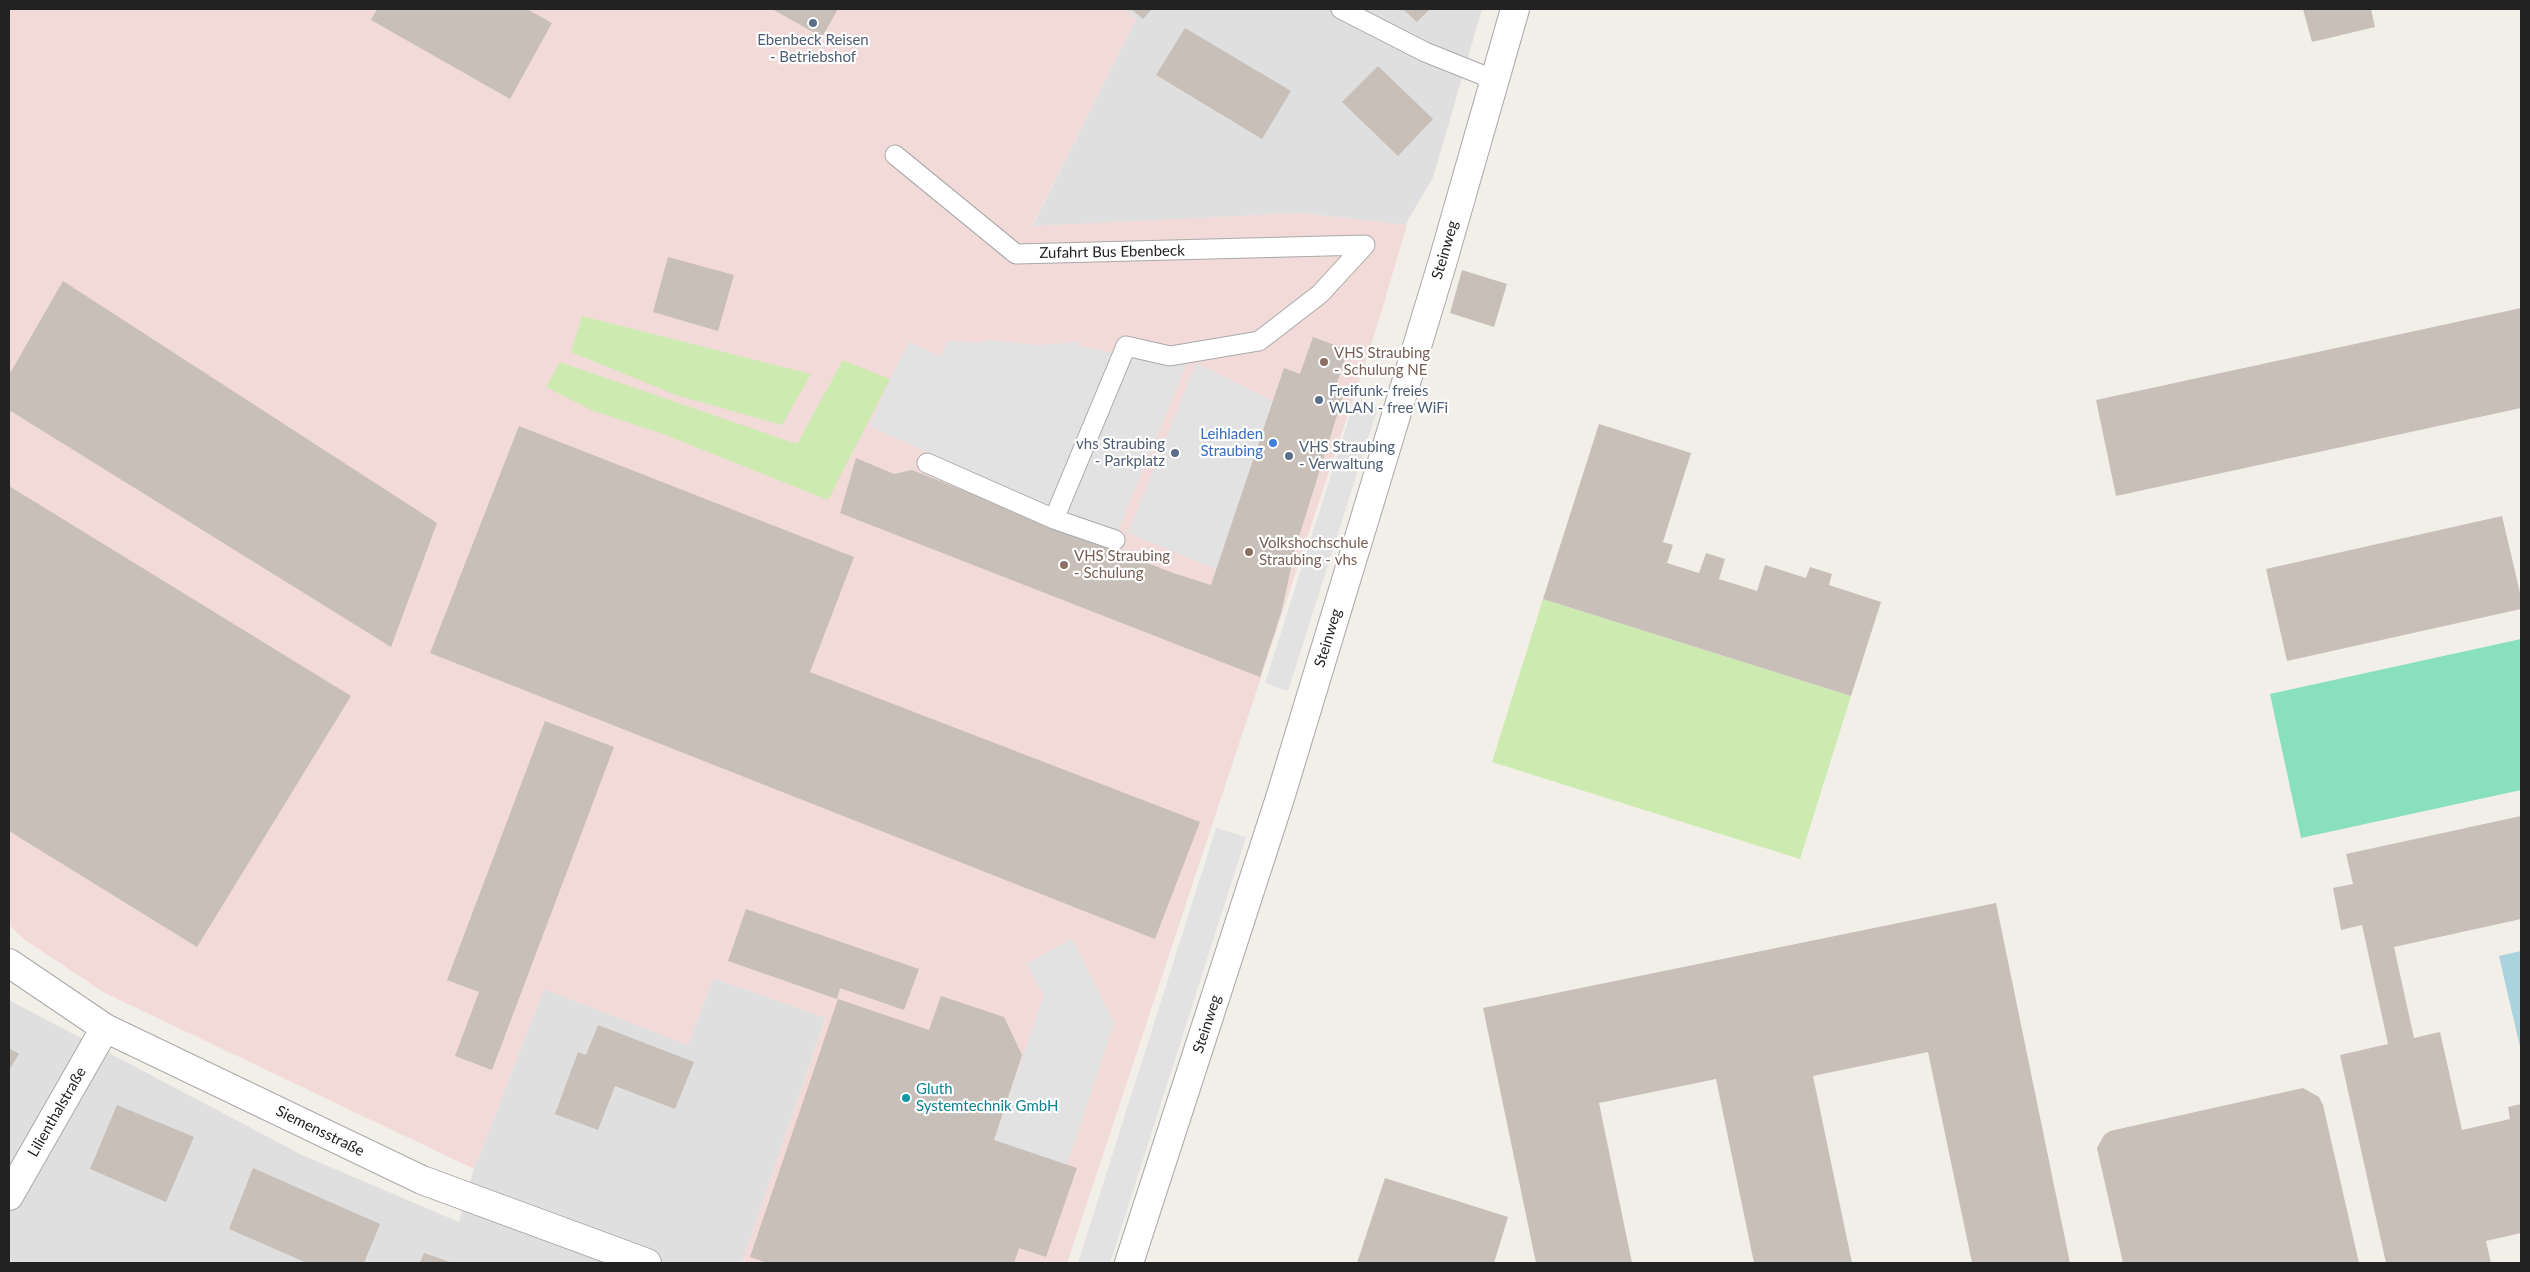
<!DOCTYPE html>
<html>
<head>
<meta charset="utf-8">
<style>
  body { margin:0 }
  #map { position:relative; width:2530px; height:1272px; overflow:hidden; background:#f2efe9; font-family:Lato,sans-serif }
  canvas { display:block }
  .frame { position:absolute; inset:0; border:10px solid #222; pointer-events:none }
</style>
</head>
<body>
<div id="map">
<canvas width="2530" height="1272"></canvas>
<div class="frame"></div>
</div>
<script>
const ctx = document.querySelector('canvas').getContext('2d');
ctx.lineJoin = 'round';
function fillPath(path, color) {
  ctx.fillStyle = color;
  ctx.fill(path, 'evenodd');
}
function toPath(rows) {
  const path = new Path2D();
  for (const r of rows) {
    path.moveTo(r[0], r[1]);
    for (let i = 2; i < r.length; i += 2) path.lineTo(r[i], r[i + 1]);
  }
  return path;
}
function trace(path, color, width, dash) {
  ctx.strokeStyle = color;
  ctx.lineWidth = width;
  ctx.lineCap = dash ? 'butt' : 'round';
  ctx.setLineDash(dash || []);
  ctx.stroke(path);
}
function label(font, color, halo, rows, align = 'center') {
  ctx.font = font + ' Lato,sans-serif';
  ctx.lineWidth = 4.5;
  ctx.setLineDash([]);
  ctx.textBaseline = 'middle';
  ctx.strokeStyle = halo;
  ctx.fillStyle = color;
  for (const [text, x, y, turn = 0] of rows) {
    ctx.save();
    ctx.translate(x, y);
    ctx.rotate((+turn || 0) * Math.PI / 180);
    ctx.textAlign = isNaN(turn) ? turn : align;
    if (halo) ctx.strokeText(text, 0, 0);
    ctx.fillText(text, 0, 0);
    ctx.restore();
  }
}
fillPath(toPath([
  [1124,9,1482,9,1433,178,1405,225,1301,213,1032,227,1136,20],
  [713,978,826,1017,742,1263,9,1263,9,1000,302,1155,459,1222,474,1169,544,988,688,1044]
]), '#e0dfdf');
fillPath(toPath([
  [9,9,1124,9,1136,20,1032,226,1301,213,1407,225,1374,336,1067,1263,749,1263,742,1261,826,1018,713,978,688,1045,544,989,474,1169,105,993,25,940,9,925]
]), '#f2dad9');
fillPath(toPath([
  [582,316,811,374,782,425,676,395,571,352],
  [843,360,890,379,828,500,663,434,591,410,546,387,560,362,797,444],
  [1543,599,1851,696,1800,859,1492,762]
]), '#cdebb0');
fillPath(toPath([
  [2521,639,2521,790,2301,838,2270,694]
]), '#88e0be');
fillPath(toPath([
  [985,340,1038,345,1080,342,1079,346,1123,355,1186,365,1118,531,1063,511,1056,512,870,426,890,379,909,342,940,356,948,341,981,343],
  [1196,363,1273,401,1216,569,1128,533],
  [1355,399,1378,407,1288,691,1265,683],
  [1216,828,1246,837,1110,1263,1078,1263],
  [1072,939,1114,1023,1067,1165,994,1140,1044,995,1026,964]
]), '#e2e2e2');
fillPath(toPath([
  [2521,951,2521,1047,2520,1047,2499,956]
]), '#aad3df');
fillPath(toPath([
  [377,9,527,9,552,23,510,99,371,20],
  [772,9,838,9,822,37],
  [1131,9,1152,9,1143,19],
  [1403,9,1430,9,1417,22],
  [2303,9,2371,9,2375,27,2312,42],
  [1185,28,1291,91,1262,139,1156,75],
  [1378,66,1433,119,1398,156,1342,102],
  [668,257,734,275,718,331,653,312],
  [1462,270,1507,284,1494,327,1450,313],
  [63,281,437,523,391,647,9,410,9,375],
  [2521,308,2521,408,2116,496,2096,400],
  [1313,337,1348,350,1336,386,1345,390,1296,546,1281,613,1260,677,840,513,856,458,894,474,912,470,1173,573,1211,585,1284,368,1300,374],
  [1599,424,1691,453,1663,542,1673,545,1667,563,1699,573,1706,553,1725,559,1719,579,1757,591,1765,565,1806,578,1810,567,1832,574,1829,585,1881,602,1851,696,1543,599],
  [519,426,854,557,810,672,1200,822,1155,939,430,653],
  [9,486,351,696,197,947,9,831],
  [2502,516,2521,597,2521,609,2287,661,2266,569],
  [545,721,614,747,492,1070,455,1056,479,992,447,980],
  [2521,816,2521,919,2394,947,2414,1038,2440,1032,2462,1130,2510,1119,2508,1107,2521,1104,2521,1233,2486,1241,2491,1263,2386,1263,2340,1055,2388,1044,2362,925,2341,930,2333,888,2353,884,2346,854],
  [1996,903,2070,1263,1972,1263,1928,1052,1813,1076,1852,1263,1754,1263,1716,1079,1599,1103,1632,1263,1536,1263,1483,1008],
  [746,909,919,969,904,1010,840,988,837,999,728,961],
  [941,996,1004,1017,1022,1055,994,1140,1077,1168,1046,1257,1019,1248,1014,1263,767,1263,750,1257,838,999,929,1030],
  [598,1025,694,1062,675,1109,615,1086,598,1130,555,1114,578,1052,586,1055],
  [9,1048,19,1054,9,1070],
  [2303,1088,2319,1097,2323,1105,2359,1263,2123,1263,2097,1148,2104,1135,2110,1131],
  [117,1105,194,1137,166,1202,90,1169],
  [253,1168,380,1224,364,1263,307,1263,229,1229],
  [1385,1178,1508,1217,1494,1263,1357,1263],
  [424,1253,453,1263,420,1263]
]), '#c7bfb8');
const lane = toPath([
  [1341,9,1425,52,1495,80],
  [895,155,1016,254,1365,245],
  [927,463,1054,519,1126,346,1170,356,1259,341,1320,294,1365,245],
  [1054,519,1115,540]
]);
const street = toPath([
  [9,963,105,1028,422,1180,647,1263],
  [9,1196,105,1028],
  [1129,1263,1280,798,1442,264,1515,9]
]);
trace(lane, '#a9a9a9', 21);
trace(street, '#a9a9a9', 30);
trace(lane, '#fff', 19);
trace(street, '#fff', 28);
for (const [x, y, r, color] of [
  [813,23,5,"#5c6f8a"],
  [1324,362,5,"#8d6e63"],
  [1319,400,5,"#5c6f8a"],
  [1273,443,5,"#3f7fe0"],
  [1175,453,5,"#5c6f8a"],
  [1289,456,5,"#5c6f8a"],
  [1249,552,5,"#8d6e63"],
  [1064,565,5,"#8d6e63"],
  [906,1098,5,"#0f9aa8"]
]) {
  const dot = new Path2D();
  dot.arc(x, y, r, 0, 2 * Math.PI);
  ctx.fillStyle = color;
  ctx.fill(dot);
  trace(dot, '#fff', 2);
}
label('15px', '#4e5e75', '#fff', [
  ["Ebenbeck Reisen",813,40,"center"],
  ["- Betriebshof",813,57,"center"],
  ["Freifunk- freies",1329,391],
  ["WLAN - free WiFi",1329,408],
  ["vhs Straubing",1165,444,"right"],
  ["- Parkplatz",1165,461,"right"],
  ["VHS Straubing",1299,447],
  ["- Verwaltung",1299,464]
], 'left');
label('15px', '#222', '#fff', [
  ["Steinweg",1445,250,-74],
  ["Zufahrt Bus Ebenbeck",1112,252,-1],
  ["Steinweg",1328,638,-73],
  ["Steinweg",1207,1024,-72],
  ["Lilienthalstraße",57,1112,-60],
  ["Siemensstraße",320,1131,26]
]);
label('15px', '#785e54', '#fff', [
  ["VHS Straubing",1334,353],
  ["- Schulung NE",1334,370],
  ["Volkshochschule",1259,543],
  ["Straubing - vhs",1259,560],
  ["VHS Straubing",1074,556],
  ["- Schulung",1074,573]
], 'left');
label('15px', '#366cbe', '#fff', [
  ["Leihladen",1263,434],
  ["Straubing",1263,451]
], 'right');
label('15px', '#0d838f', '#fff', [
  ["Gluth",916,1089],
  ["Systemtechnik GmbH",916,1106]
], 'left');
</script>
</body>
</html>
